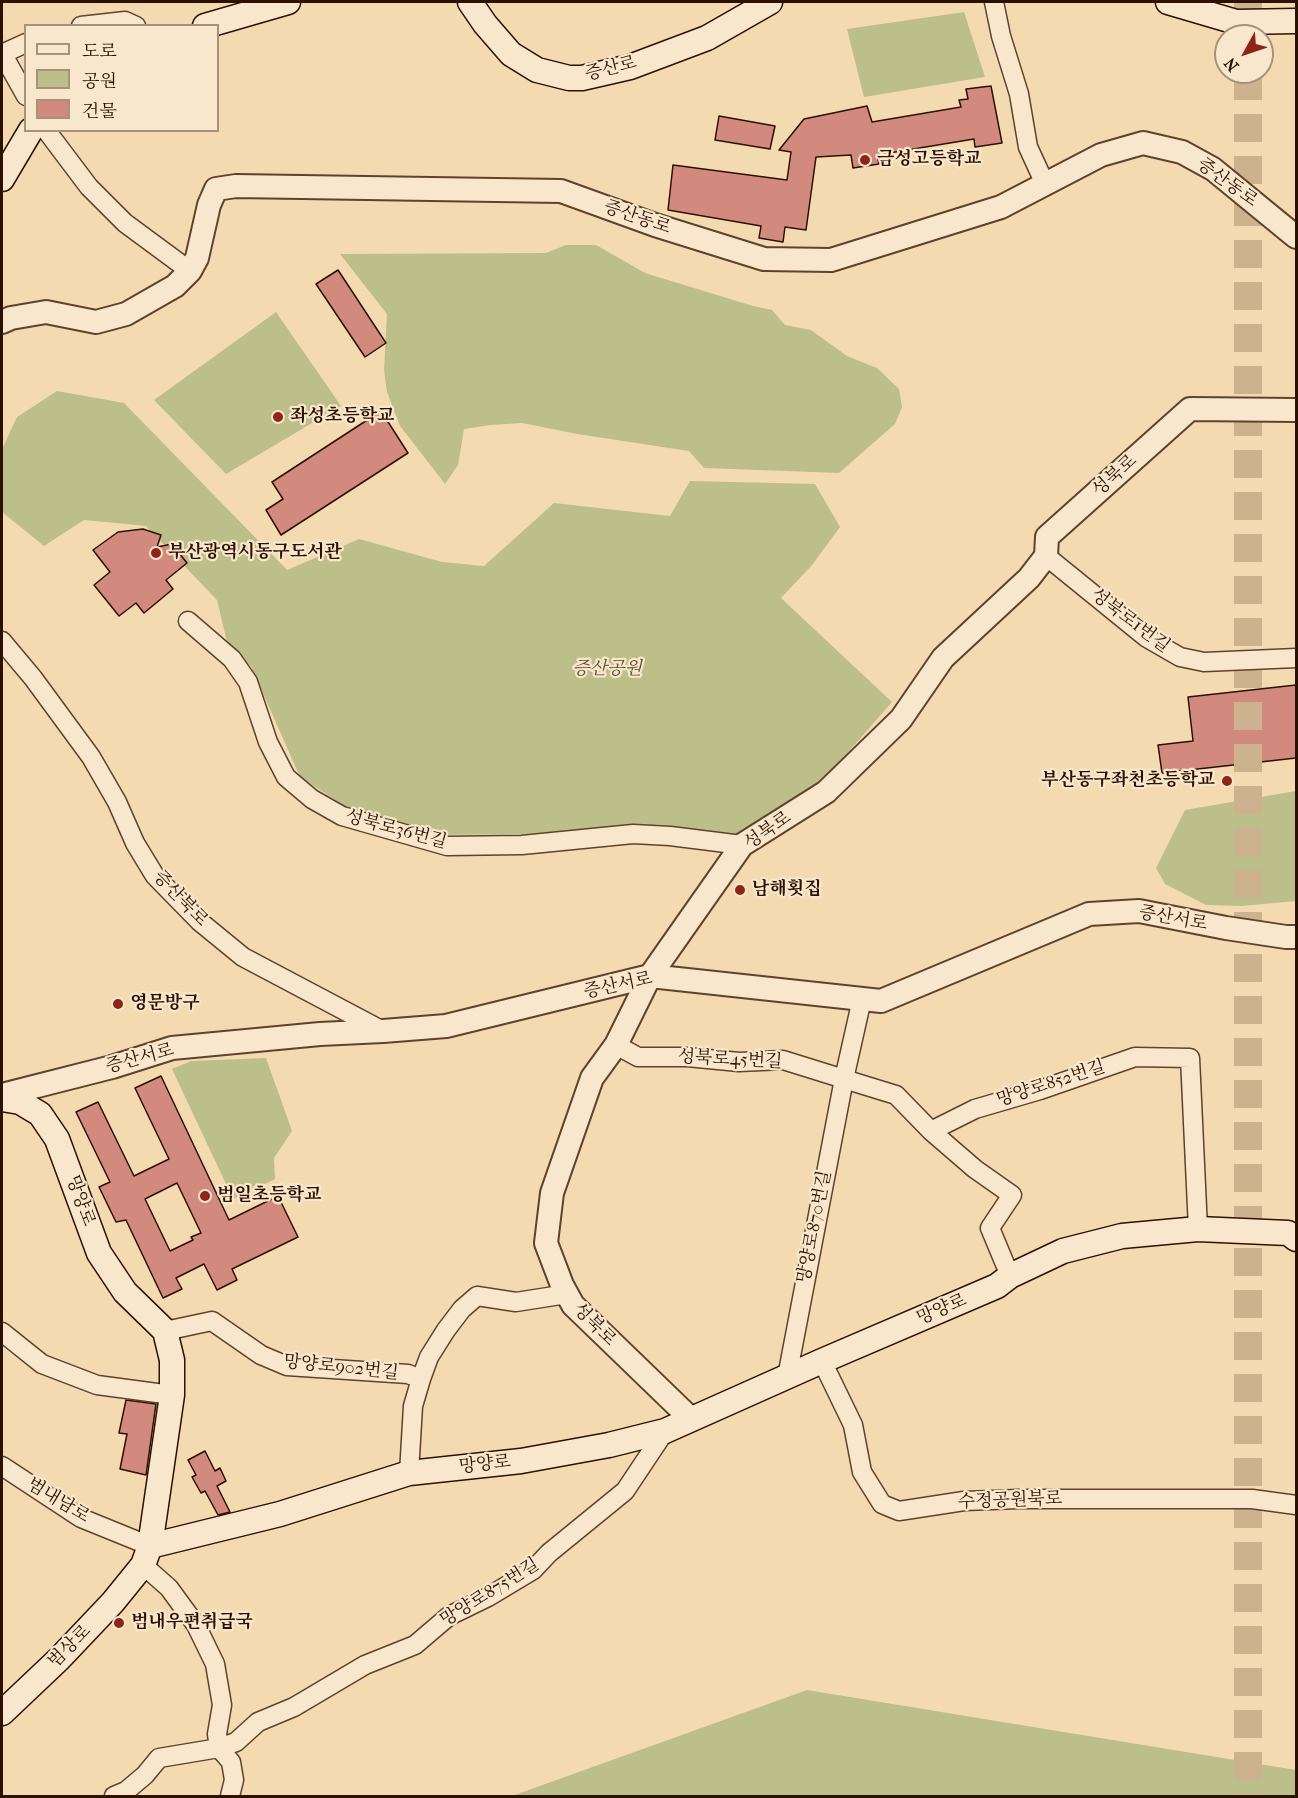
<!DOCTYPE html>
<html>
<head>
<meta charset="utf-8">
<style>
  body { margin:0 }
  #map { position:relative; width:1298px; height:1798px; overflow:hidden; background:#f4dab1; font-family:"IM FELL French Canon","Noto Serif KR",serif }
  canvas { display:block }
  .frame { position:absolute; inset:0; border:3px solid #2c1000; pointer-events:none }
  .legend { position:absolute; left:24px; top:24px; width:195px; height:108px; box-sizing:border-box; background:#f8e7cc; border:2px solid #a6917a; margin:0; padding:8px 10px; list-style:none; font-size:18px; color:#2c1000 }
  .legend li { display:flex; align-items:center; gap:12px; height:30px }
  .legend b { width:30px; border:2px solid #a6917a }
  .north { position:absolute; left:1214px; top:24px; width:60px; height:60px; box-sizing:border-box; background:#f8e7cc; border:2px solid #a6917a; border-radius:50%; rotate:230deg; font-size:16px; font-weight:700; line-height:24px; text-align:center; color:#2c1000 }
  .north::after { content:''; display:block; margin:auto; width:21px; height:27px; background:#8f2418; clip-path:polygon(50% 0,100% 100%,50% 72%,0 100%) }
</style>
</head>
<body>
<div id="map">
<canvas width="1298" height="1798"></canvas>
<div class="frame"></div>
<ul class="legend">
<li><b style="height:8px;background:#f8e7cc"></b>도로</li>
<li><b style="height:16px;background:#bcbf8a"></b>공원</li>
<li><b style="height:16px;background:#d38a7e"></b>건물</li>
</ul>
<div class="north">N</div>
</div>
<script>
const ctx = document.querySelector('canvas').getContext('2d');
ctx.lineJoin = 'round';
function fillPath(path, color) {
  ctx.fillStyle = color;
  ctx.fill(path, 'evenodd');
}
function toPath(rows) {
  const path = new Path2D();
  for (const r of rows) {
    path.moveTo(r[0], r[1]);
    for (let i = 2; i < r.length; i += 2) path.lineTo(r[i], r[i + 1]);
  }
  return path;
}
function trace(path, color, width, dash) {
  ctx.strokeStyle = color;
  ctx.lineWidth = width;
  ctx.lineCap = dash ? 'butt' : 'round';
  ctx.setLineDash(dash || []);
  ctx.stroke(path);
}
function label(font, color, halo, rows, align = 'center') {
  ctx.font = font + ' "IM FELL French Canon","Noto Serif KR",serif';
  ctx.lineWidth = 4.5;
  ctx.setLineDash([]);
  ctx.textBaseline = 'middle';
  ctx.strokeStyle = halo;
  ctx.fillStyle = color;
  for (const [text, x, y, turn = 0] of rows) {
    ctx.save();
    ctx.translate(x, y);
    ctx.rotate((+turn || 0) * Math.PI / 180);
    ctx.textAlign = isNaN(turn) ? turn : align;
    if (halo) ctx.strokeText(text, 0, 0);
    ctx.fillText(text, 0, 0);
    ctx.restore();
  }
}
fillPath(toPath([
  [964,12,985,77,864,97,847,29],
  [566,245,596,245,645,273,753,306,772,310,785,325,811,330,847,356,877,368,899,389,902,407,895,424,839,473,704,468,689,451,577,434,522,423,490,425,464,429,458,465,445,484,400,426,387,392,384,370,387,314,340,254,546,253],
  [276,312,341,406,226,474,154,400],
  [57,391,124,403,287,570,359,539,442,562,484,566,554,503,670,516,690,481,815,484,840,527,812,565,781,598,892,702,829,774,736,840,668,828,526,834,432,835,354,812,300,777,251,666,228,646,217,600,146,526,84,520,44,546,2,512,2,449,17,417],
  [1296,791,1296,901,1242,906,1206,905,1165,884,1156,868,1185,810],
  [266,1058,292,1131,274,1158,275,1179,233,1199,172,1069,191,1061],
  [807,1690,1296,1770,1296,1796,512,1796]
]), '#bcbf8a');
const building = toPath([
  [991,86,1002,143,975,147,974,139,877,155,879,164,853,168,851,155,816,157,806,230,785,227,783,242,759,238,761,226,668,210,673,165,787,180,791,152,779,150,804,119,867,106,872,122,961,107,959,100,968,99,966,89,991,86],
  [719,116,775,126,770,149,715,140,719,116],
  [338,270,386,343,365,357,316,284,338,270],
  [381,411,408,453,281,535,266,510,283,499,272,482,381,411],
  [143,529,161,535,157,547,172,544,187,563,166,580,173,589,144,613,136,603,119,616,94,585,110,572,93,550,118,532,143,529],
  [1296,685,1296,758,1162,773,1158,745,1193,741,1188,697,1296,685],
  [161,1076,229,1220,278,1196,298,1237,232,1269,237,1280,217,1290,204,1264,176,1278,182,1289,163,1298,126,1220,116,1222,99,1187,110,1182,76,1112,98,1102,134,1176,169,1159,135,1088,161,1076],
  [177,1183,201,1233,191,1237,193,1240,170,1251,145,1199,177,1183],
  [126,1400,156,1404,146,1475,120,1469,127,1434,119,1433,126,1400],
  [205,1451,215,1471,220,1468,226,1481,217,1486,230,1512,218,1515,205,1491,201,1493,192,1477,196,1475,188,1460,205,1451]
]);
fillPath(building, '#d38a7e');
trace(building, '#2c1000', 1.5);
trace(toPath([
  [1248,2,1248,36],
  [1248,72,1248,1796]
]), '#ccb28e', 28, [28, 14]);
const minor = toPath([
  [994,2,1001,36,1019,94,1028,147,1045,184],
  [81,26,125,21,136,26],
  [2,53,26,96],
  [2,54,26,43],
  [46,130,89,187,125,223,190,271],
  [1046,556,1147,638,1180,657,1204,662,1296,658],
  [188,621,232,659,248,682,268,742,286,777,312,799,342,816,447,846,522,845,633,834,670,836,742,845],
  [2,641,33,678,91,757,117,802,135,843,155,876,199,921,243,957,383,1031],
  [862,999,844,1079,896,1095,931,1131,975,1109,1040,1090,1135,1057,1190,1058,1198,1229],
  [616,1045,638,1057,687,1057,739,1062,783,1060,844,1079,787,1377],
  [931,1131,975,1169,1012,1195,990,1228,1010,1276],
  [165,1331,212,1321,261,1355,287,1366,408,1374,421,1379],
  [2,1332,42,1364,97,1385,172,1395],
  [822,1361,853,1425,862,1472,882,1504,899,1511,964,1501,1019,1499,1252,1499,1296,1505],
  [2,1466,81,1518,150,1546],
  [409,1473,413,1406,421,1379,429,1357,446,1330,462,1309,477,1296,516,1302,567,1294],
  [143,1565,169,1588,196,1625,215,1664,222,1705,217,1734,219,1748,231,1762,234,1780,230,1796],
  [114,1796,126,1791,145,1775,159,1758,219,1748,236,1742,258,1722,294,1707,365,1665,415,1645,449,1616,488,1597,533,1570,549,1553,625,1491,665,1431]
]);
const tertiary = toPath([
  [2,322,11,318,46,312,96,322,126,314,175,286,190,271,197,258,209,205,216,189,236,186,561,191,655,225,764,259,831,260,1001,207,1101,155,1143,143,1182,152,1213,169,1296,237],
  [2,1095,112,1067,172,1048,320,1034,383,1031,446,1026,650,976,881,1001,1089,914,1139,911,1226,928,1286,937,1296,937],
  [691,1419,573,1305,562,1285,546,1243,552,1193,592,1078,616,1045,650,976,742,845,826,792,901,719,943,658,1029,578,1046,556,1047,537,1190,409,1296,410]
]);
const secondary = toPath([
  [470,2,485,24,511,54,537,70,569,78,582,78,630,67,707,38,770,2],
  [1168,2,1236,22,1296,21],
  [205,26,288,2],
  [2,179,31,130],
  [2,1099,20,1102,40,1114,57,1139,99,1253,125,1292,165,1331,172,1360,172,1395,150,1546,280,1514,409,1473,521,1461,609,1445,665,1431,822,1361,997,1286,1010,1276,1063,1251,1122,1236,1198,1229,1288,1233,1296,1239],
  [2,1713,59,1659,113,1602,143,1565,150,1546]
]);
trace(minor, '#5e422c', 21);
trace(tertiary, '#5e422c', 26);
trace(secondary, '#2c1000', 27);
trace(minor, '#f8e7cc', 18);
trace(tertiary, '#f8e7cc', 22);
trace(secondary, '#f8e7cc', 24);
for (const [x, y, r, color] of [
  [865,160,6,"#8f2418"],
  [278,417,6,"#8f2418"],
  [156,553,6,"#8f2418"],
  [1227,781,6,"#8f2418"],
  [740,890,6,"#8f2418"],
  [118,1004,6,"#8f2418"],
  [205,1196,6,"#8f2418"],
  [119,1623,6,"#8f2418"]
]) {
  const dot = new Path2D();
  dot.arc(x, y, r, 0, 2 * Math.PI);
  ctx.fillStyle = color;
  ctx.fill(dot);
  trace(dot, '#f8e7cc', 2);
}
label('18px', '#2c1000', '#f8e7cc', [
  ["증산로",611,69,-14],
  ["증산동로",1227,183,36],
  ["증산동로",637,218,19],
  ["성북로",1115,476,-42],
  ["성북로1번길",1130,621,37],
  ["성북로36번길",396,830,15],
  ["성북로",768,831,-35],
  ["증산북로",180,899,46],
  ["증산서로",1173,919,10],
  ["증산서로",618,986,-12],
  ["증산서로",140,1059,-15],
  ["성북로45번길",730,1060,3],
  ["망양로852번길",1051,1084,-18],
  ["망양로",80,1201,70],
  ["망양로870번길",815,1227,-79],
  ["망양로",942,1310,-23],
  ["성북로",594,1325,45],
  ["망양로902번길",341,1368,6],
  ["망양로",485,1465,-6],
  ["범내남로",58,1501,31],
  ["수정공원북로",1010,1501,-2],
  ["망양로875번길",490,1593,-32],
  ["범상로",70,1647,-45]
]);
label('bold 18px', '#2c1000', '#f8e7cc', [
  ["금성고등학교",877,160],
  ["좌성초등학교",290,417],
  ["부산광역시동구도서관",168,553],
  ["부산동구좌천초등학교",1215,781,"right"],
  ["남해횟집",752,890],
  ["영문방구",130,1004],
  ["범일초등학교",217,1196],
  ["범내우편취급국",131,1623]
], 'left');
label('italic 18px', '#5e4d30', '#f8e7cc', [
  ["증산공원",607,670]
]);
</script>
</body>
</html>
